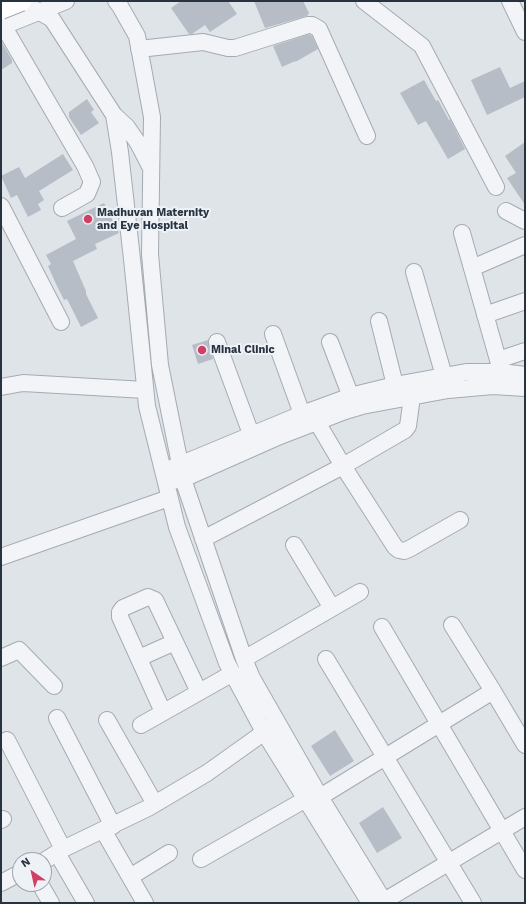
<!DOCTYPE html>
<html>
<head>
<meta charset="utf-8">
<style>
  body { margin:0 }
  #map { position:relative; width:526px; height:904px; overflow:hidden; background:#dfe4e9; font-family:"Work Sans",sans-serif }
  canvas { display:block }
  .frame { position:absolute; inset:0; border:2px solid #273340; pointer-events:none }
  .north { position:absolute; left:12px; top:852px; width:40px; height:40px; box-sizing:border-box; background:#eef2f6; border:1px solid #9ea6ad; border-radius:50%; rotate:326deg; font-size:11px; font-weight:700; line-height:16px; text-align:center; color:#273340 }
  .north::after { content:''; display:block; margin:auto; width:14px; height:18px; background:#d14064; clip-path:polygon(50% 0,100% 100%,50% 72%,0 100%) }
</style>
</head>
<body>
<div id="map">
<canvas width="526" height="904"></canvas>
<div class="frame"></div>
<div class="north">N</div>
</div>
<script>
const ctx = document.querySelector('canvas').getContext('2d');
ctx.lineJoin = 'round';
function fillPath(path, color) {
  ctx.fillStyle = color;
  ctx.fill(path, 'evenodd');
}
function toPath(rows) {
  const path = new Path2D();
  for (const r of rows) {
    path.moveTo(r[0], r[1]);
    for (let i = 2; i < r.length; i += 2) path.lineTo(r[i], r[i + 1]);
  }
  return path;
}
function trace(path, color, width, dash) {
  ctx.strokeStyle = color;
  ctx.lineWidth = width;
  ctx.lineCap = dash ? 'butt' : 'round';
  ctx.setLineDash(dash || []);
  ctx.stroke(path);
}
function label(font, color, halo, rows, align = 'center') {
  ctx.font = font + ' "Work Sans",sans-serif';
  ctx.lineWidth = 4;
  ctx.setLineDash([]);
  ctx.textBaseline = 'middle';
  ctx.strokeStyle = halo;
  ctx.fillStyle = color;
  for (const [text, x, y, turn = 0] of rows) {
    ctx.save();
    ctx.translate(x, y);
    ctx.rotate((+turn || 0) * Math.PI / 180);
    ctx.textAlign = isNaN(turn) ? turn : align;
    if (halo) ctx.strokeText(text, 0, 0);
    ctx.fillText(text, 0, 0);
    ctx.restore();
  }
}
fillPath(toPath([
  [181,1,228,1,237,14,210,32,205,25,192,34,189,34,171,8],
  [254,1,303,1,309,13,307,16,265,28],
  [309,34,312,36,318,49,297,61,293,62,282,67,273,46],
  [1,41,12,60,12,63,1,70],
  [500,67,510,88,525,81,525,97,487,115,471,80],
  [424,80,436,101,438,100,449,120,450,119,465,149,448,159,426,121,418,125,400,93],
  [87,99,94,110,91,112,99,123,81,135,69,117,69,112],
  [525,142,525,205,507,178,516,173,505,156],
  [63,154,73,170,39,191,44,200,38,204,41,210,28,217,17,195,11,198,1,176,19,167,25,178],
  [104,203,119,233,95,244,97,249,73,261,86,291,86,294,98,318,81,327,67,299,64,300,56,284,48,266,51,264,46,255,76,239,67,221],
  [208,340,213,359,198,364,192,345],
  [335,730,354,761,330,776,311,746],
  [383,807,402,838,377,853,359,823]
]), '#b6bdc6');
const minor = toPath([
  [20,1,52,19,114,115,127,127,138,143,151,168],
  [116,1,120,6,137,36,152,117,150,254,160,365,183,479,244,659,252,678,320,797,385,903],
  [364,1,422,46,496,187],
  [510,1,525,32],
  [1,27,66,1],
  [4,27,85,166,92,182,87,194,62,208],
  [139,49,203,42,228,48,235,48,308,25,312,25,319,29,367,136],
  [114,115,120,152,132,259,147,406,177,527,227,663,264,732,370,903],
  [1,206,61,322],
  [506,211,525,221],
  [462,233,504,381],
  [472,268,525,245],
  [414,272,444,376],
  [485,315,525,301],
  [379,321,395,385],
  [273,334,302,414],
  [217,342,251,434],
  [330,342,351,397],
  [498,360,525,351],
  [1,387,23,383,145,390],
  [317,422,343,466,395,547,399,550,404,551,409,549,460,520],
  [172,468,302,414,354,395,395,385,466,372,501,372,525,375],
  [173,481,183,479,280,436,345,411,362,406,448,390,493,386,525,388],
  [203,539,343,466,405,430,408,426,412,397],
  [294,545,332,608],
  [1,557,169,498],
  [382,627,525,870],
  [1,658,19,650,54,686],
  [139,658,175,642],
  [244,659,360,592],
  [326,659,473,903],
  [493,691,525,745],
  [163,712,120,617,120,612,123,608,148,597,155,600,199,692],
  [57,718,113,826],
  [107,720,155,804],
  [141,725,233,673],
  [7,740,63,849],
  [320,797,493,691,452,625],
  [1,820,3,819],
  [103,830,145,903],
  [57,853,86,903],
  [201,859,306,799],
  [44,861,63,849,148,808,207,773,273,726],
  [130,877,169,853],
  [1,883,20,873],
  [40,884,51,903],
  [384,901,525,817]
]);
trace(minor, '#a4abb3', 18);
trace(minor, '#f2f4f7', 16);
const majorBridge = toPath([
  [1,9,21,1]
]);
trace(majorBridge, '#9ea9b5', 22, []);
trace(majorBridge, '#fff', 20);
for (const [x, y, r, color] of [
  [88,219,5,"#d14064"],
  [202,350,5,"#d14064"]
]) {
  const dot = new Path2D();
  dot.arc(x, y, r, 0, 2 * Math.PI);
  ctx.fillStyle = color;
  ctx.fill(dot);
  trace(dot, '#eef2f6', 1.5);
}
label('bold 11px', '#273340', '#eef2f6', [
  ["Madhuvan Maternity",97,213],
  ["and Eye Hospital",97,226],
  ["Minal Clinic",211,350]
], 'left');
</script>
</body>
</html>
